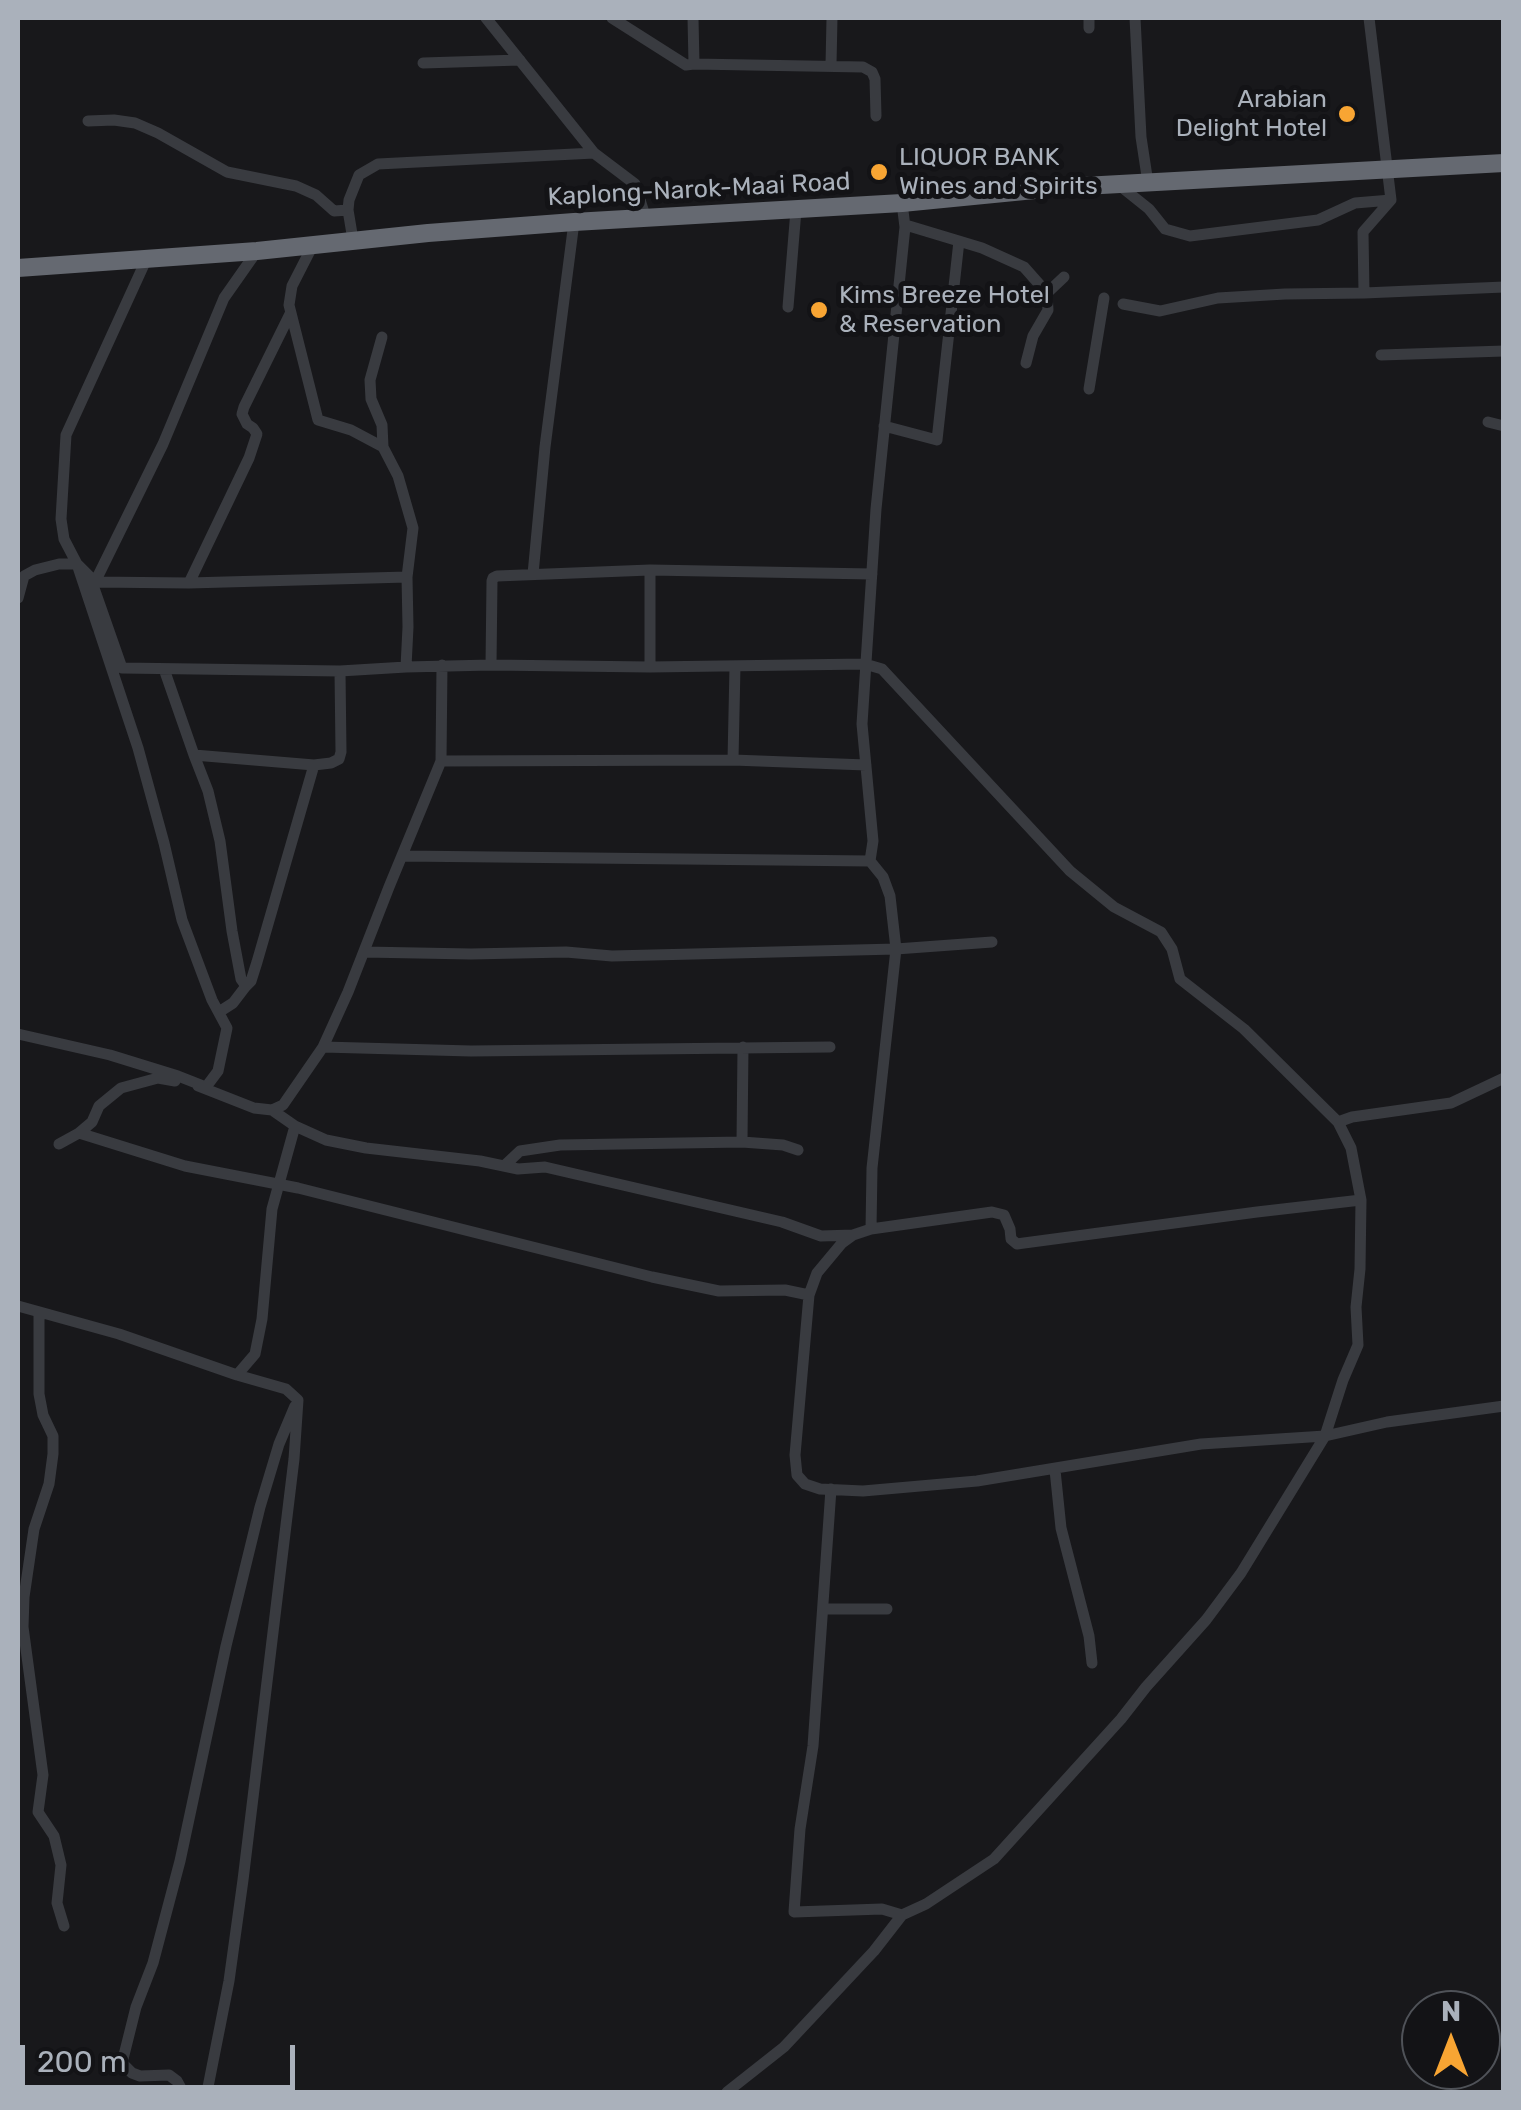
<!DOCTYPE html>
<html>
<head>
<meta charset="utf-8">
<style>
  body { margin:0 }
  #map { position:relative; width:1521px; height:2110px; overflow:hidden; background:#18181b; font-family:Rubik,sans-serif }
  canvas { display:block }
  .frame { position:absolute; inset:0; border:20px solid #aab1bb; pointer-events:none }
  .north { position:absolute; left:1401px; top:1990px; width:100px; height:100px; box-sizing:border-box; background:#131316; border:2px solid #4f5258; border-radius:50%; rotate:0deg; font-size:28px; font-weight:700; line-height:40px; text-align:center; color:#aab1bb }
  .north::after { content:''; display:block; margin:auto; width:35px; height:45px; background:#f8a533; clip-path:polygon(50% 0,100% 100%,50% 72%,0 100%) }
  .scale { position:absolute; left:20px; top:2045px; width:275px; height:45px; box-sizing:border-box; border:5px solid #aab1bb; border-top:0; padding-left:12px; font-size:30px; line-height:35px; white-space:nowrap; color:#aab1bb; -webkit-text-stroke:8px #131316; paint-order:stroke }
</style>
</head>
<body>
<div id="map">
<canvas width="1521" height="2110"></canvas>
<div class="frame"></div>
<div class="north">N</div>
<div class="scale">200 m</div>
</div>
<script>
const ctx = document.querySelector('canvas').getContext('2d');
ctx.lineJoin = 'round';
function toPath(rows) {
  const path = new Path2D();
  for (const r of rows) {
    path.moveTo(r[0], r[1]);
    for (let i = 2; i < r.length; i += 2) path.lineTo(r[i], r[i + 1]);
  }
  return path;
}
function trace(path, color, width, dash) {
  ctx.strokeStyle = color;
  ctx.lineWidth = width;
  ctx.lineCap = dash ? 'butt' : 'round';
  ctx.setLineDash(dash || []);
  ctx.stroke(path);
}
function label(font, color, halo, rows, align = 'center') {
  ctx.font = font + ' Rubik,sans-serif';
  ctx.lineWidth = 10;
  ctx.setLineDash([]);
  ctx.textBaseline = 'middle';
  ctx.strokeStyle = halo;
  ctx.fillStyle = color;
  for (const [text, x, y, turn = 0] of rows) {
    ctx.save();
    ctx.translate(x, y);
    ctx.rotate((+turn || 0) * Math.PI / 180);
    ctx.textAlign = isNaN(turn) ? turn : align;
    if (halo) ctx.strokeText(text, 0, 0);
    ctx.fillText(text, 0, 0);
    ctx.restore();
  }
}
trace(toPath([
  [486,18,594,153,635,184,646,219],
  [612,18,686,65,694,64],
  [693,18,694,64,863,67,872,72,875,79,876,116],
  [1089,18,1089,28],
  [1135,18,1141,137,1148,183],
  [423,63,520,60],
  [831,65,832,18],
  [88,121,114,120,135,123,158,133,227,172,296,186,316,195,334,211,348,210],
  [1119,185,1149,209,1165,229,1190,236,1318,220,1355,203,1391,200,1369,18],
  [905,227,909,226,982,248,1024,267,1047,293],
  [353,240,348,210,349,200,359,175,378,164,594,153],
  [314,243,292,286,289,305,318,420,351,430,383,447],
  [147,258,66,435,61,519,64,539,77,564,95,582,94,588,122,668,340,671,341,752,339,759,331,763,314,765,194,755,164,669],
  [1364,293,1504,287],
  [1123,304,1160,311,1218,298,1285,294,1364,293,1363,232,1391,200],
  [788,307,796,210],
  [382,337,370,380,371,399,382,425,383,447,398,476,413,528,407,577,408,627,406,667,491,665,650,667,865,664,882,669,1070,871,1114,907,1161,932,1172,949,1180,979,1244,1029,1338,1122,1351,1148,1361,1200,1360,1269,1356,1307,1358,1345,1343,1380,1325,1436,1241,1573,1206,1620,1146,1687,1121,1719,994,1859,926,1904,902,1915,874,1951,784,2047,727,2092],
  [1381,355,1504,351],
  [1026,363,1033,336,1048,310,1047,293,1064,277],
  [1089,389,1104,298],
  [1488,422,1504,426],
  [884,426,937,440,959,241],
  [533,574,545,447,574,222],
  [95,582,163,444,224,298,257,251],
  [95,582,189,583,407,577],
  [189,583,249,458,257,434,253,428,247,424,242,414,244,407,290,314],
  [18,598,24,576,35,570,59,564,77,564,138,748,164,843,182,920,212,1000,227,1028,218,1071,206,1087,178,1076,110,1055,18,1034],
  [491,665,492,581,493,578,497,576,650,570,872,574],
  [650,667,650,570],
  [340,671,406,667],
  [194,755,208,791,220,841,232,931,241,979,246,986,251,981,257,962,314,765],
  [733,760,735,666],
  [441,761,733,760,866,765],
  [402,856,870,861],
  [364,952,471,954,566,952,612,956,896,949,992,942],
  [219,1012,233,1003,246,986],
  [323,1047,471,1051,830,1047],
  [198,1086,254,1108,272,1110,283,1105,323,1047,348,992,389,887,441,761,442,665],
  [272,1110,295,1126,326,1140,366,1148,480,1161,518,1169,545,1167,782,1222,821,1236,853,1235],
  [1338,1122,1352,1117,1451,1103,1504,1078],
  [79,1133,185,1166,298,1188,652,1277,719,1291,785,1290,809,1295],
  [742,1142,743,1047],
  [59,1144,79,1133,92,1122,99,1106,121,1088,158,1078,175,1081],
  [504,1166,520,1151,560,1145,742,1142,783,1145,798,1150],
  [1361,1200,1257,1212,1024,1243,1017,1244,1011,1239,1010,1229,1004,1215,992,1212,871,1229,853,1235,842,1243,817,1273,809,1295,795,1455,797,1475,805,1484,820,1489,863,1491,977,1481,1201,1444,1325,1436,1387,1422,1504,1406],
  [871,1229,872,1168,896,949,890,896,883,877,870,861,873,841,862,724,876,509,905,227,902,203],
  [18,1306,119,1334,237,1375,286,1389,298,1400,294,1459,243,1880,229,1981,207,2092],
  [39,1312,39,1394,43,1415,53,1436,53,1454,49,1484,34,1529,24,1597,23,1627,43,1775,38,1812,54,1836,61,1865,57,1903,64,1926],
  [237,1375,255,1354,262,1319,272,1209,295,1126],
  [1055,1470,1061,1528,1089,1636,1092,1663],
  [831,1489,813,1746,800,1829,794,1912,882,1909,902,1915],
  [824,1609,887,1609],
  [183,2092,177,2081,169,2075,140,2076,132,2073,122,2063,136,2007,153,1963,180,1861,226,1646,260,1507,279,1444,295,1406]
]), '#393b40', 11);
trace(toPath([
  [18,268,257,251,428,233,574,222,902,203,1065,187,1504,163]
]), '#656971', 18);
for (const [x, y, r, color] of [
  [1347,114,10,"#f8a533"],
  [879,172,10,"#f8a533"],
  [819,310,10,"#f8a533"]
]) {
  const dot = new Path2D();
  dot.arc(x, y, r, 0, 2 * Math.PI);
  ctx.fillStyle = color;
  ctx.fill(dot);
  trace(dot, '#131316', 4);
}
label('25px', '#aab1bb', '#131316', [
  ["Arabian",1327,100,"right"],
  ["Delight Hotel",1327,129,"right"],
  ["LIQUOR BANK",899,158],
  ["Wines and Spirits",899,187],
  ["Kims Breeze Hotel",839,296],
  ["& Reservation",839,325]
], 'left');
label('25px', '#aab1bb', '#131316', [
  ["Kaplong-Narok-Maai Road",699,190,-3]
]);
</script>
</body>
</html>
